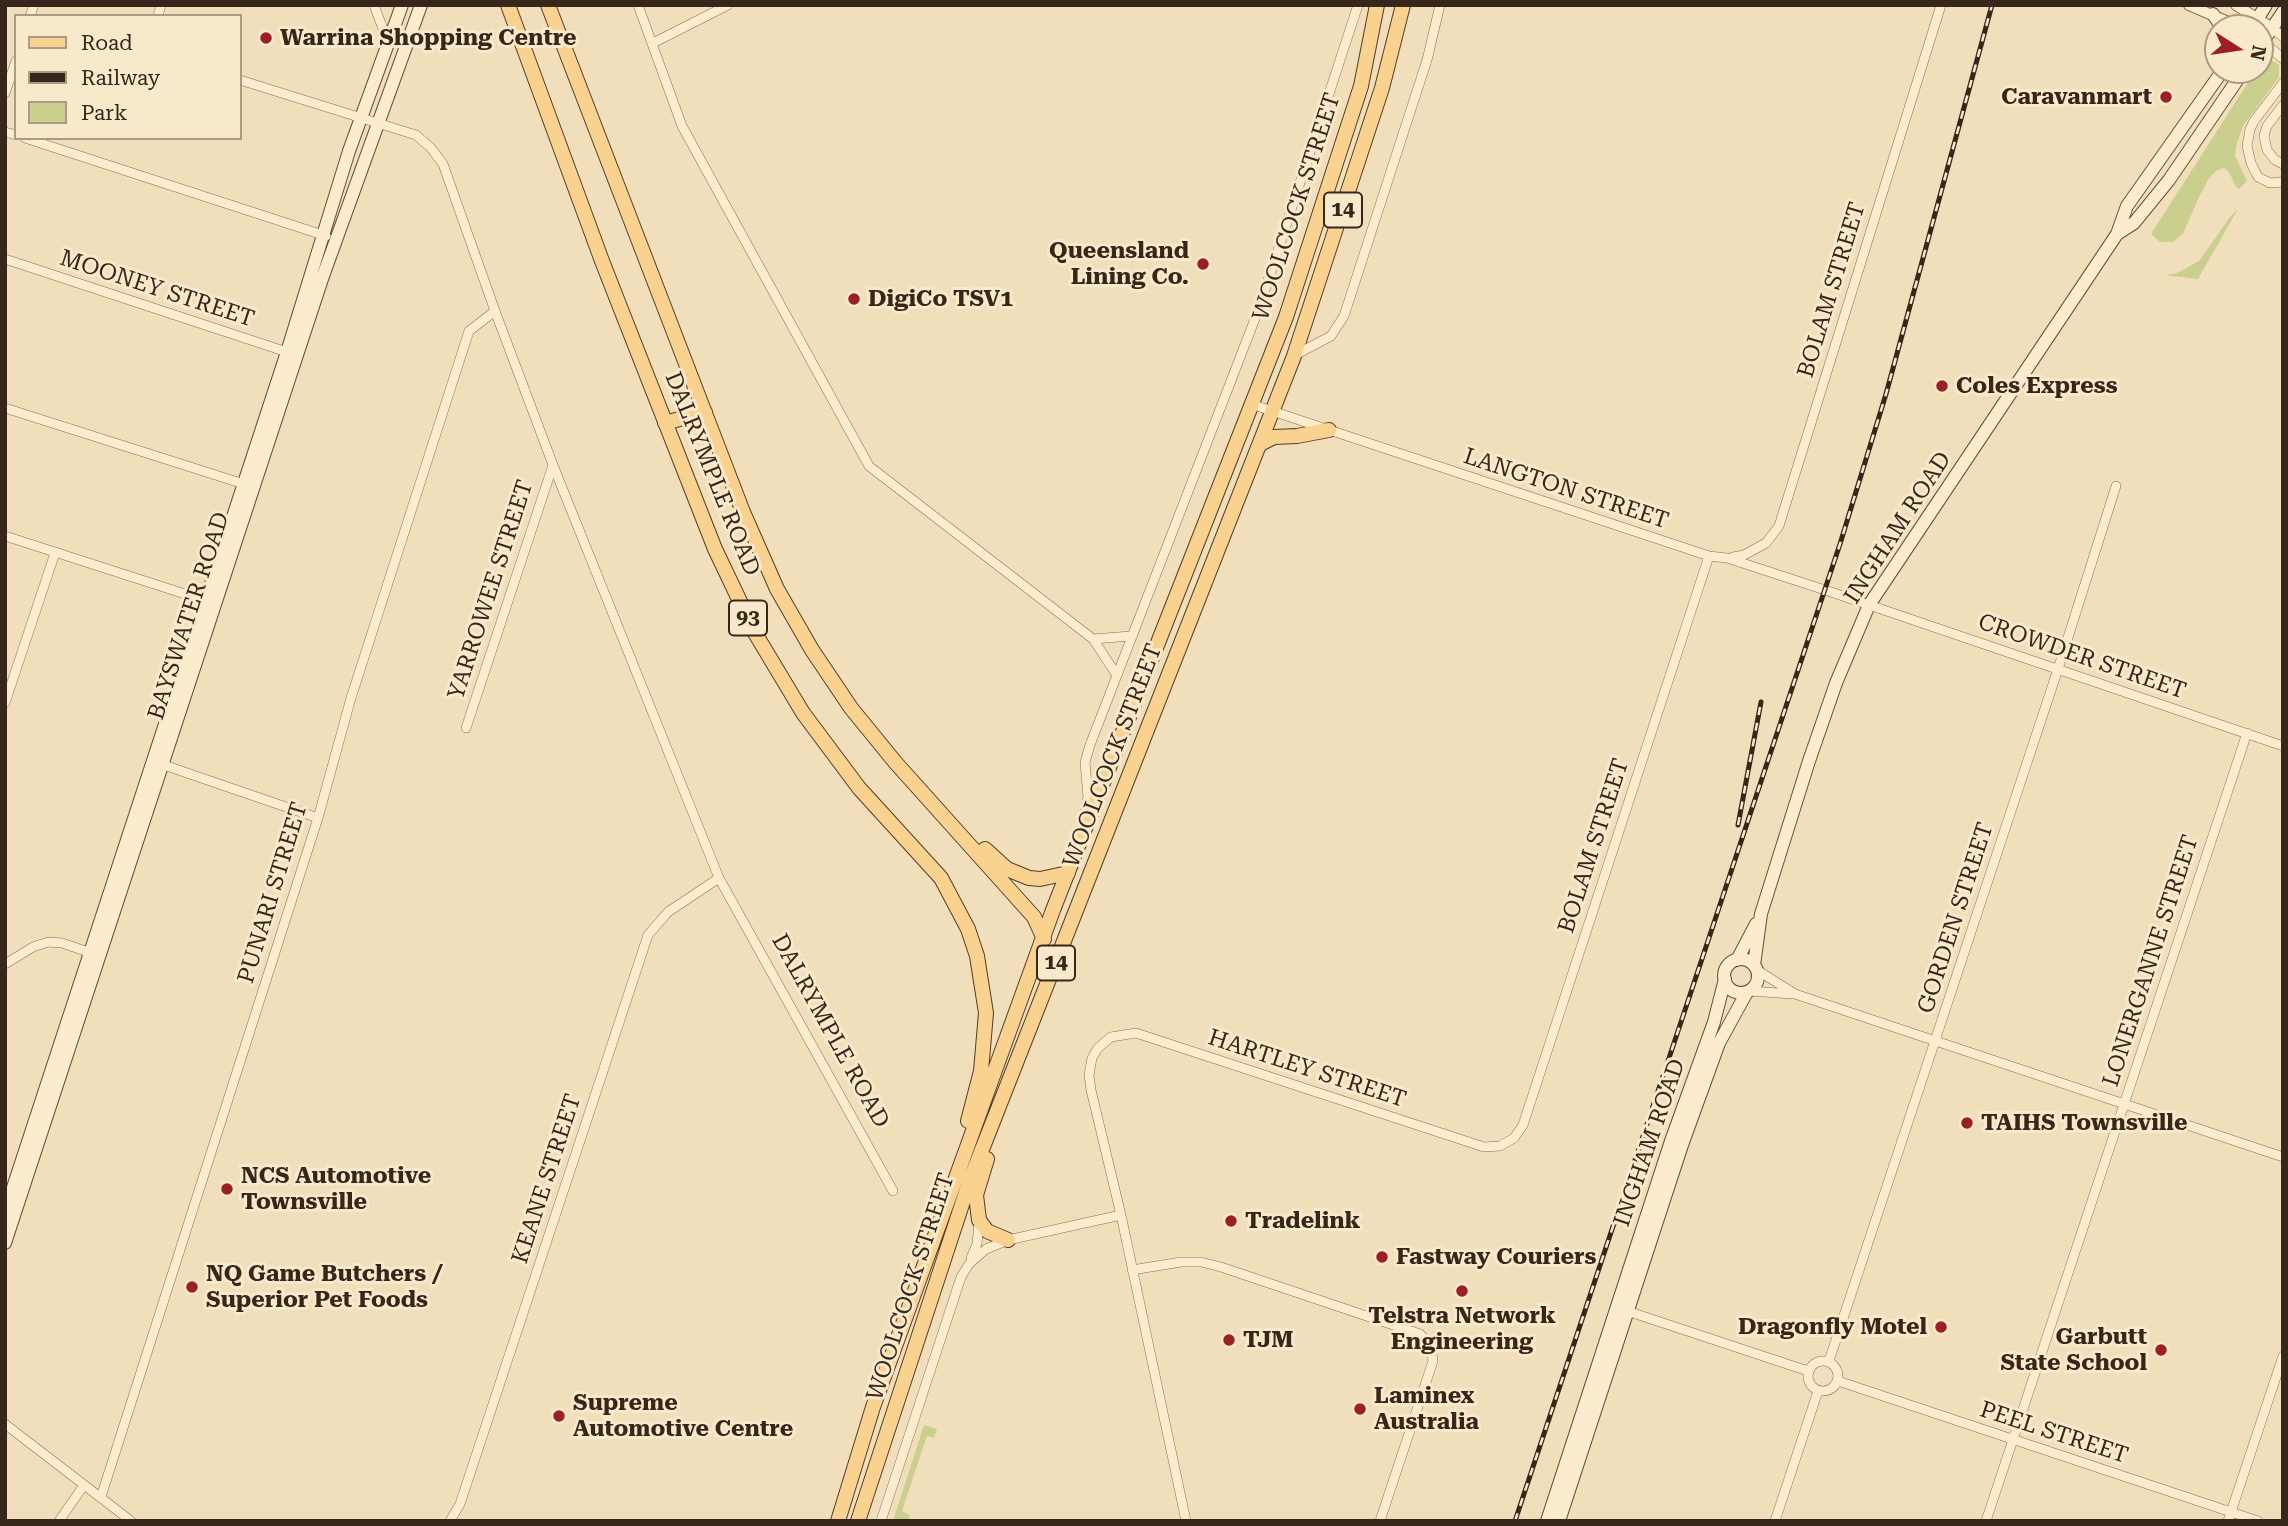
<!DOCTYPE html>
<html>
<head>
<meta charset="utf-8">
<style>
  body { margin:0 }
  #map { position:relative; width:2288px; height:1526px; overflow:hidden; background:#f1debb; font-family:"Roboto Serif",serif }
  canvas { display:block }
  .frame { position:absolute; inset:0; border:7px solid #37261a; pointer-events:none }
  .legend { position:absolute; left:14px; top:14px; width:228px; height:126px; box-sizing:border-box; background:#f8e9cb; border:2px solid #ab9b84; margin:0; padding:9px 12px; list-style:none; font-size:21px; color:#37261a }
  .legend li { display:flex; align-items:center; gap:14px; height:35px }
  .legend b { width:35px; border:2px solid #ab9b84 }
  .north { position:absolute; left:2204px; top:14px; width:70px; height:70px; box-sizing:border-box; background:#f8e9cb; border:2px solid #ab9b84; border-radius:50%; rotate:102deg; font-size:19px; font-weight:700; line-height:28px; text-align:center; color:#37261a }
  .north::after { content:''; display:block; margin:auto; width:24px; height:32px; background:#9c1f26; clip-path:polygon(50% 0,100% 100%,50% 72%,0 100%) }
</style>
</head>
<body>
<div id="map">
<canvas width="2288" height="1526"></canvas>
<div class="frame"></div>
<ul class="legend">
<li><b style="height:9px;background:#f8d28e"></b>Road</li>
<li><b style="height:9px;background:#37261a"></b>Railway</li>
<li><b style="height:19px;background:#cbcf8e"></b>Park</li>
</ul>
<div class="north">N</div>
</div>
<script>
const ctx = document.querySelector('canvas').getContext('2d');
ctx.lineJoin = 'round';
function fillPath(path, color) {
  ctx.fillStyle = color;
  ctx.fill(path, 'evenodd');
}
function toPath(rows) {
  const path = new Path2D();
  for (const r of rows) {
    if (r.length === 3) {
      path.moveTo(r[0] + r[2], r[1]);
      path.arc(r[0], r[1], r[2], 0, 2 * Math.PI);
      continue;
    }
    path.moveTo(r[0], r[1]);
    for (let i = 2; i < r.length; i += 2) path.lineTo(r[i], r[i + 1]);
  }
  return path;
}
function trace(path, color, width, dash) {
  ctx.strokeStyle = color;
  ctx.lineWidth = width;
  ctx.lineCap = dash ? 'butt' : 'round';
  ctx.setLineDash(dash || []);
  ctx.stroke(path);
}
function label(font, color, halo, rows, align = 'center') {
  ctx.font = font + ' "Roboto Serif",serif';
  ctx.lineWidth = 6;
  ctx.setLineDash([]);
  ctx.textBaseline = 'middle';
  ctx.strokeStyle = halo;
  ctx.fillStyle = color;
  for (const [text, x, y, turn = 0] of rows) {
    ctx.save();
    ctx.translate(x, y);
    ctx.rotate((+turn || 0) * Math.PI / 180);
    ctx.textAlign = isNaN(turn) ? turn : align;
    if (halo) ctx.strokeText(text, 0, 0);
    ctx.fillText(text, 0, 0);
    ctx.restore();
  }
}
fillPath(toPath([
  [2267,57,2279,65,2279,77,2243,126,2236,146,2235,156,2247,181,2239,189,2236,187,2229,172,2224,168,2216,171,2209,178,2198,199,2183,234,2173,242,2160,242,2151,234,2256,70,2260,70,2263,59],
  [2238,209,2198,279,2165,275,2177,273,2199,261,2230,217],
  [924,1425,937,1429,934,1438,927,1436,902,1511,910,1515,908,1521,893,1521]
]), '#cbcf8e');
const minor = toPath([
  [374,5,388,42],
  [638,5,682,126,869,466,1093,639,1116,674],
  [30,16,34,5],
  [158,16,161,5],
  [2272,28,2283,37],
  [2261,40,2283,59],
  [653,43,728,5],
  [240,80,416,135,431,148,443,164,495,311,553,465,719,878,893,1191],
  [2283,83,2254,121,2250,129,2247,146,2251,163,2258,177,2270,183,2283,182],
  [5,93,16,61],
  [2283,105,2267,126,2264,136,2267,150,2275,160,2283,164],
  [5,132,16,135],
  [25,138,326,236],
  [5,259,293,354],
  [1295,355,1331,336,1344,316,1427,60,1440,5],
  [1251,404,1709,556,1727,558,1825,590,2283,746],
  [5,408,247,485],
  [5,536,210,602],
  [1733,557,1744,555,1766,543,1779,526,1941,5],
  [1093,639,1131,636],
  [5,703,55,553],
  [466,728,553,465],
  [158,763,318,818],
  [1084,818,1088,797,1085,762,1090,745,1258,311,1358,5],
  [5,964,33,947,48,942,62,943,94,954],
  [1757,970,1795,994,2283,1157],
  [1749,991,1793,994],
  [971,1258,977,1244,979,1223],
  [1132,1270,1181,1262,1201,1262,1221,1267,1420,1334,1431,1346,1433,1361,1380,1521],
  [1624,1310,1808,1371],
  [1823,1376,15],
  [1829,1361,2058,669,2116,486],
  [1838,1381,2258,1521],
  [5,1424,131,1521],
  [101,1497,318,818,351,698,469,331,495,311],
  [59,1521,84,1485],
  [450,1521,460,1504,648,935,668,912,719,878],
  [881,1521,961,1277,969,1264,986,1249,1008,1240,1121,1215],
  [1186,1521,1121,1215,1091,1090,1089,1075,1092,1058,1098,1048,1111,1037,1136,1033,1484,1147,1500,1146,1514,1138,1523,1125,1709,556],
  [1775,1521,1818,1391],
  [1986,1521,2247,733],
  [2228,1521,2283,1356]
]);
const tertiary = toPath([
  [2189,5,2242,28],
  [2236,5,2272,28]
]);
const secondary = toPath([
  [2213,14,2222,28],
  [2252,28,2266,5],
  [2260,46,2283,12],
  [2117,234,2134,223,2169,180,2244,70],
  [1741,976,17],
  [1737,960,1756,924],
  [1754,965,1761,914,1809,761,1836,683,1869,605,2117,234,2127,206,2223,70],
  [5,1212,287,352,349,151,402,5],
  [5,1243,323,276,421,5],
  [1547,1521,1671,1141,1714,1022,1725,979],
  [1559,1521,1682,1145,1719,1043,1747,992]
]);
const primary = toPath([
  [508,5,602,261,715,549,755,633,803,713,859,788,941,878,968,929,977,956,986,1013,981,1071,968,1121],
  [548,5,743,512,777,589,812,650,851,708,895,762,1034,917,1044,939],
  [665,423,705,412],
  [1260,444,1274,437,1297,436,1329,430],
  [985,849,1007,869,1029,878,1040,879,1068,873],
  [987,1159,976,1195,979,1220,987,1231,1008,1240],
  [838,1521,873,1407,1053,910,1286,317,1361,86,1377,5],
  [858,1521,970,1180,1294,356,1382,88,1403,5]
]);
trace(minor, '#896d54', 10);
trace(tertiary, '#896d54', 12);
trace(secondary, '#6a4e37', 14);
trace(primary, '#563c29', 16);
trace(minor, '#fbecce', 9);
trace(tertiary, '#fbecce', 10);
trace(secondary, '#fbecce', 12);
trace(primary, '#f8d28e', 14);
const rail = toPath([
  [1738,825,1761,702],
  [1515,1521,1840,544,1886,394,1992,5]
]);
trace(rail, '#37261a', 5);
trace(rail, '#f8e9cb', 2.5, [8]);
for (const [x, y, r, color] of [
  [266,38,7,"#9c1f26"],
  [2166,97,7,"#9c1f26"],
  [1203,264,7,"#9c1f26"],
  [854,299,7,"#9c1f26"],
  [1942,386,7,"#9c1f26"],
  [1967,1123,7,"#9c1f26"],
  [227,1189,7,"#9c1f26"],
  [1231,1221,7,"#9c1f26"],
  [1382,1257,7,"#9c1f26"],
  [192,1287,7,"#9c1f26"],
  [1462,1291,7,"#9c1f26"],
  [1941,1327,7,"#9c1f26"],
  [1229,1340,7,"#9c1f26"],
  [2161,1350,7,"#9c1f26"],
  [1360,1409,7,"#9c1f26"],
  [559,1416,7,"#9c1f26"]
]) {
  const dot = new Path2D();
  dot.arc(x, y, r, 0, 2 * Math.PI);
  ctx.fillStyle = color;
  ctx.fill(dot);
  trace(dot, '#f8e9cb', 2.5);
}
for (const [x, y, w] of [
  [1343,210,38],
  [748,618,38],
  [1056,963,38]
]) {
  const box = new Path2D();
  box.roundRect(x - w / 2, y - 17.5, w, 35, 5);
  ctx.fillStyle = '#f8e9cb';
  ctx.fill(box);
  trace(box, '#37261a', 2);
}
label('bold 21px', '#37261a', null, [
  ["14",1343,210],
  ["93",748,618],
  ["14",1056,963]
]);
label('bold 23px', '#37261a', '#f8e9cb', [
  ["Warrina Shopping Centre",280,38],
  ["Caravanmart",2152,97,"right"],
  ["Queensland",1189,251,"right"],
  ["Lining Co.",1189,277,"right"],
  ["DigiCo TSV1",868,299],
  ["Coles Express",1956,386],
  ["TAIHS Townsville",1981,1123],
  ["NCS Automotive",241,1176],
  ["Townsville",241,1202],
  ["Tradelink",1245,1221],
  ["Fastway Couriers",1396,1257],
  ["NQ Game Butchers /",206,1274],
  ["Superior Pet Foods",206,1300],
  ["Telstra Network",1462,1316,"center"],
  ["Engineering",1462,1342,"center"],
  ["Dragonfly Motel",1927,1327,"right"],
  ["Garbutt",2147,1337,"right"],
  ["State School",2147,1363,"right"],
  ["TJM",1243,1340],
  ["Laminex",1374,1396],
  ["Australia",1374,1422],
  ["Supreme",573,1403],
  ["Automotive Centre",573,1429]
], 'left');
label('23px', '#37261a', '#f8e9cb', [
  ["WOOLCOCK STREET",1297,207,-72],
  ["MOONEY STREET",157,289,18],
  ["BOLAM STREET",1832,290,-73],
  ["DALRYMPLE ROAD",712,474,68],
  ["LANGTON STREET",1566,489,18],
  ["INGHAM ROAD",1898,528,-57],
  ["YARROWEE STREET",491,590,-72],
  ["BAYSWATER ROAD",189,616,-72],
  ["CROWDER STREET",2082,657,19],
  ["WOOLCOCK STREET",1113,756,-69],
  ["BOLAM STREET",1594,846,-72],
  ["PUNARI STREET",273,893,-73],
  ["GORDEN STREET",1956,918,-72],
  ["LONERGANNE STREET",2151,961,-72],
  ["DALRYMPLE ROAD",830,1031,61],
  ["HARTLEY STREET",1307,1069,18],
  ["INGHAM ROAD",1650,1143,-71],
  ["KEANE STREET",547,1179,-72],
  ["WOOLCOCK STREET",911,1287,-72],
  ["PEEL STREET",2054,1433,18]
]);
</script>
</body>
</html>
